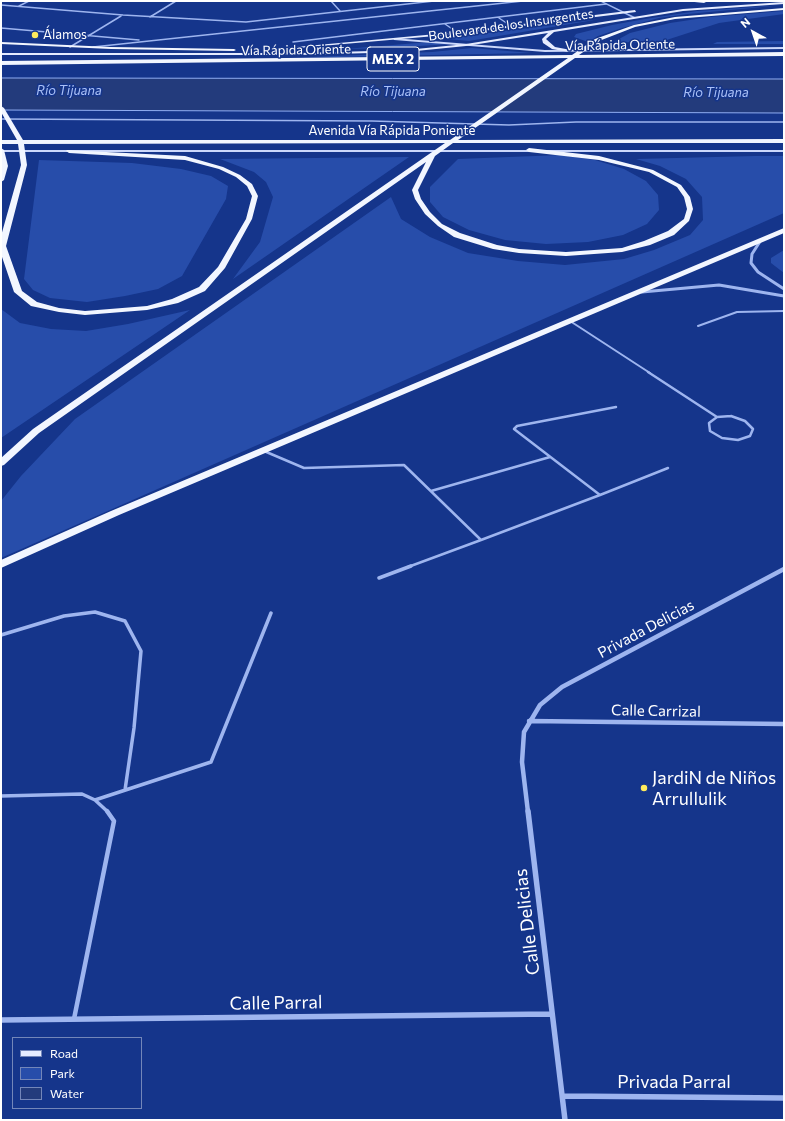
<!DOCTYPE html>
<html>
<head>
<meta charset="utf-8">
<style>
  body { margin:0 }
  #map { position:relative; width:785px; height:1121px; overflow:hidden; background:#15358b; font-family:Commissioner,sans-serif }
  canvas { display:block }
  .frame { position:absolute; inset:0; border:2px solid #fff; pointer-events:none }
  .legend { position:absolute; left:12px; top:1037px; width:130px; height:72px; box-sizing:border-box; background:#15358b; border:1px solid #7386b9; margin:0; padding:5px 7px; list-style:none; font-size:12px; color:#fff }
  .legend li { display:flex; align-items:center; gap:8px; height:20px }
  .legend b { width:20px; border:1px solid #7386b9 }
  .north { position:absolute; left:733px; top:12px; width:40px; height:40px; -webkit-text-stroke:3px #15358b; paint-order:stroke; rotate:320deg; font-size:11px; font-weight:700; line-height:16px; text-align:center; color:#fff }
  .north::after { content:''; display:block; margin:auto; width:14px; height:18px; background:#fff; clip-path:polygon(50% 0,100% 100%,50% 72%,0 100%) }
</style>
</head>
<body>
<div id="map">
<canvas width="785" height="1121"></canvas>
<div class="frame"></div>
<ul class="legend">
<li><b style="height:5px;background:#e6ecff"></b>Road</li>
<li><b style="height:11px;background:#274daa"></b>Park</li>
<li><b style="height:11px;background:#233b7c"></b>Water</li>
</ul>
<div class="north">N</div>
</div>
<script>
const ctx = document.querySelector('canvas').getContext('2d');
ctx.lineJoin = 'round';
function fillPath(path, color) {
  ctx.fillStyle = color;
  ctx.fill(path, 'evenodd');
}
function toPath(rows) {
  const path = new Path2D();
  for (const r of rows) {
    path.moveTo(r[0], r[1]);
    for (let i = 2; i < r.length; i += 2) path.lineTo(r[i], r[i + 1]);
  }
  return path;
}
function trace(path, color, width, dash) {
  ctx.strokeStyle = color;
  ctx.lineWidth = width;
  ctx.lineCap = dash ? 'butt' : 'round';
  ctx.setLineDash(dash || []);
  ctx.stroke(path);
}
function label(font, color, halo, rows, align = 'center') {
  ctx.font = font + ' Commissioner,sans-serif';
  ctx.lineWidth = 3;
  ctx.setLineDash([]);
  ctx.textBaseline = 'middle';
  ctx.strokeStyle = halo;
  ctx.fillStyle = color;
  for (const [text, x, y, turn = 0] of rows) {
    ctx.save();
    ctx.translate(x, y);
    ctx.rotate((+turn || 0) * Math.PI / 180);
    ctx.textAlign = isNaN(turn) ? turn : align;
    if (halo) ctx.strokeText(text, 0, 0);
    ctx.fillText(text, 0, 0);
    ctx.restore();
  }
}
fillPath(toPath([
  [784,5,688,14,659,18,622,28,598,36,588,42,574,37,576,34,612,25,645,19,697,11],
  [784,11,784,14,719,23,651,45,630,42,608,45,630,33,670,23,710,17],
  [600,19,469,41,447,39,473,35],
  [784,41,784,44,713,44,717,42],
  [429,42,450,44,388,48,345,49],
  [472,48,532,53,288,58,432,52],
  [561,155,595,160,624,169,646,181,658,195,659,210,647,224,623,235,588,242,546,244,505,240,469,230,443,217,430,202,430,187,458,159],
  [755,156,784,156,784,213,1,558,1,501,21,476,75,419,391,197,401,219,430,237,468,253,518,261,565,265,624,259,654,250,690,235,703,220,702,197,686,179,660,166,636,159],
  [409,157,233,279,260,242,273,197,266,182,254,172,220,159],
  [39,160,132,163,181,169,211,176,228,186,226,199,182,276,158,289,125,296,87,302,50,298,33,290,24,279],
  [784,250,784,273,771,263,771,258],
  [1,309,20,323,51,329,86,331,128,324,190,310,1,438]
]), '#274daa');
const water = toPath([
  [1,78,784,79,784,113,1,110,1,78]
]);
fillPath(water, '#233b7c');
trace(water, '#90adf2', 1);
trace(toPath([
  [331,1,340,11],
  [1,5,123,15,246,22,434,1],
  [19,6,29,1],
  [150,17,176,1],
  [499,18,511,26],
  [445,24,458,33],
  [1,28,139,40],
  [293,42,606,4],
  [70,47,121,16],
  [93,47,523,1],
  [1,119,372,121,509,125,576,122,784,122]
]), '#9eb5ef', 1.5);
trace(toPath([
  [570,321,650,373],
  [698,326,737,312,784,311]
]), '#9eb5ef', 2);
trace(toPath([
  [648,372,717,417],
  [616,407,517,426,514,429,600,495,668,468],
  [731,416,745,421,753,429,750,436,738,440,722,438,710,431,709,423,717,417,731,416],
  [264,451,304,468,404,465,481,540,408,567],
  [431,491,550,457],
  [481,540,600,495]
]), '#9eb5ef', 2.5);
trace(toPath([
  [379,578,411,566],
  [1,635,64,616,95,612,125,621,141,651,134,728,125,790],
  [1,796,82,794,95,800,108,812],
  [95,800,211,762,271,613]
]), '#9eb5ef', 3.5);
trace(toPath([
  [74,1019,114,821,107,811]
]), '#9eb5ef', 4.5);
trace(toPath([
  [761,240,752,254,751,263,758,272,784,289],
  [642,292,719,285,784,296]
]), '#9eb5ef', 3);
trace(toPath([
  [529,721,784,724],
  [528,812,522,762,524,732,540,705,562,687,784,569]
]), '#9eb5ef', 4.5);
trace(toPath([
  [528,811,565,1120],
  [1,1020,552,1014],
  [563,1096,784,1098]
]), '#9eb5ef', 5.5);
fillPath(toPath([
  [599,1,602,1,635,17,633,18,599,1]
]), '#9eb5ef');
fillPath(toPath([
  [393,38,545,50,784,47,784,49,545,52,394,40,393,38],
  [1,150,784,150,784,152,1,152,1,150]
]), '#ccd8fb');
fillPath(toPath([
  [685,1,705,1,706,2,704,3,685,1],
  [784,2,784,4,683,11,554,32,546,39,555,47,571,50,569,52,552,49,543,43,542,39,548,33,466,46,406,52,300,55,1,55,1,53,300,53,406,50,466,44,683,9,784,2],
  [635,10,636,12,458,34,287,49,285,48,458,32,635,10]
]), '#e6ecff');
fillPath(toPath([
  [784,8,784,10,675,19,635,27,599,41,579,55,784,52,784,56,575,58,458,140,784,139,784,143,453,143,435,156,418,190,421,199,430,212,442,224,460,233,497,245,519,249,566,252,622,248,644,241,668,231,684,219,687,209,684,197,677,187,649,172,599,160,529,152,526,150,529,148,599,156,653,170,681,185,690,197,693,209,689,221,674,235,650,245,622,252,566,256,519,253,493,249,454,237,438,226,425,214,415,199,412,190,426,162,39,433,4,465,1,466,1,458,33,429,445,143,24,144,27,165,6,246,22,291,37,302,59,308,85,311,147,306,172,299,199,287,218,267,246,219,252,196,247,186,236,177,219,169,185,160,69,153,66,151,67,150,185,156,223,167,240,175,252,184,258,196,252,219,225,268,205,291,178,303,147,310,85,315,59,312,31,306,14,292,1,254,1,236,21,165,18,144,1,144,1,140,17,140,1,112,1,106,4,108,23,140,450,140,568,58,1,65,1,61,572,55,595,39,634,25,675,17,784,8],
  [1,42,111,47,234,49,236,50,234,51,111,49,1,44,1,42],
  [1,148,4,150,8,166,4,180,1,182,1,148],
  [784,228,784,233,119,515,1,568,1,560,111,511,784,228]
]), '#f2f6ff');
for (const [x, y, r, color] of [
  [35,35,4,"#ffeb5c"],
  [644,788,4,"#ffeb5c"]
]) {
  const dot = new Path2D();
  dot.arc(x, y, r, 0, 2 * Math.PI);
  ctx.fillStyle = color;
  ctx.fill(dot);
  trace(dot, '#15358b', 1.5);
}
label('13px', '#fff', '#15358b', [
  ["Boulevard de los Insurgentes",511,25,-8],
  ["Vía Rápida Oriente",620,45,-1],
  ["Vía Rápida Oriente",296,50,-1],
  ["Avenida Vía Rápida Poniente",392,131]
]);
label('13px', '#fff', '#15358b', [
  ["Álamos",43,35]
], 'left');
label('italic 13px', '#aac0f7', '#15358b', [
  ["Río Tijuana",69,91],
  ["Río Tijuana",393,92],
  ["Río Tijuana",716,93]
]);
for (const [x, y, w] of [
  [393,59,52]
]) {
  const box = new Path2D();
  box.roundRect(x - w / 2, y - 12, w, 24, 3);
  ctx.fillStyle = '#15358b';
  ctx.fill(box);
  trace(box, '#fff', 1);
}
label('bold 14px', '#fff', null, [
  ["MEX 2",393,59]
]);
label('15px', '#fff', '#15358b', [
  ["Privada Delicias",646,629,-28],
  ["Calle Carrizal",656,711,1]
]);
label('18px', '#fff', '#15358b', [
  ["JardiN de Niños",652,778],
  ["Arrullulik",652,799]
], 'left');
label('18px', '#fff', '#15358b', [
  ["Calle Delicias",527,922,-97],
  ["Calle Parral",276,1003,-1],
  ["Privada Parral",674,1082]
]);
</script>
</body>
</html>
